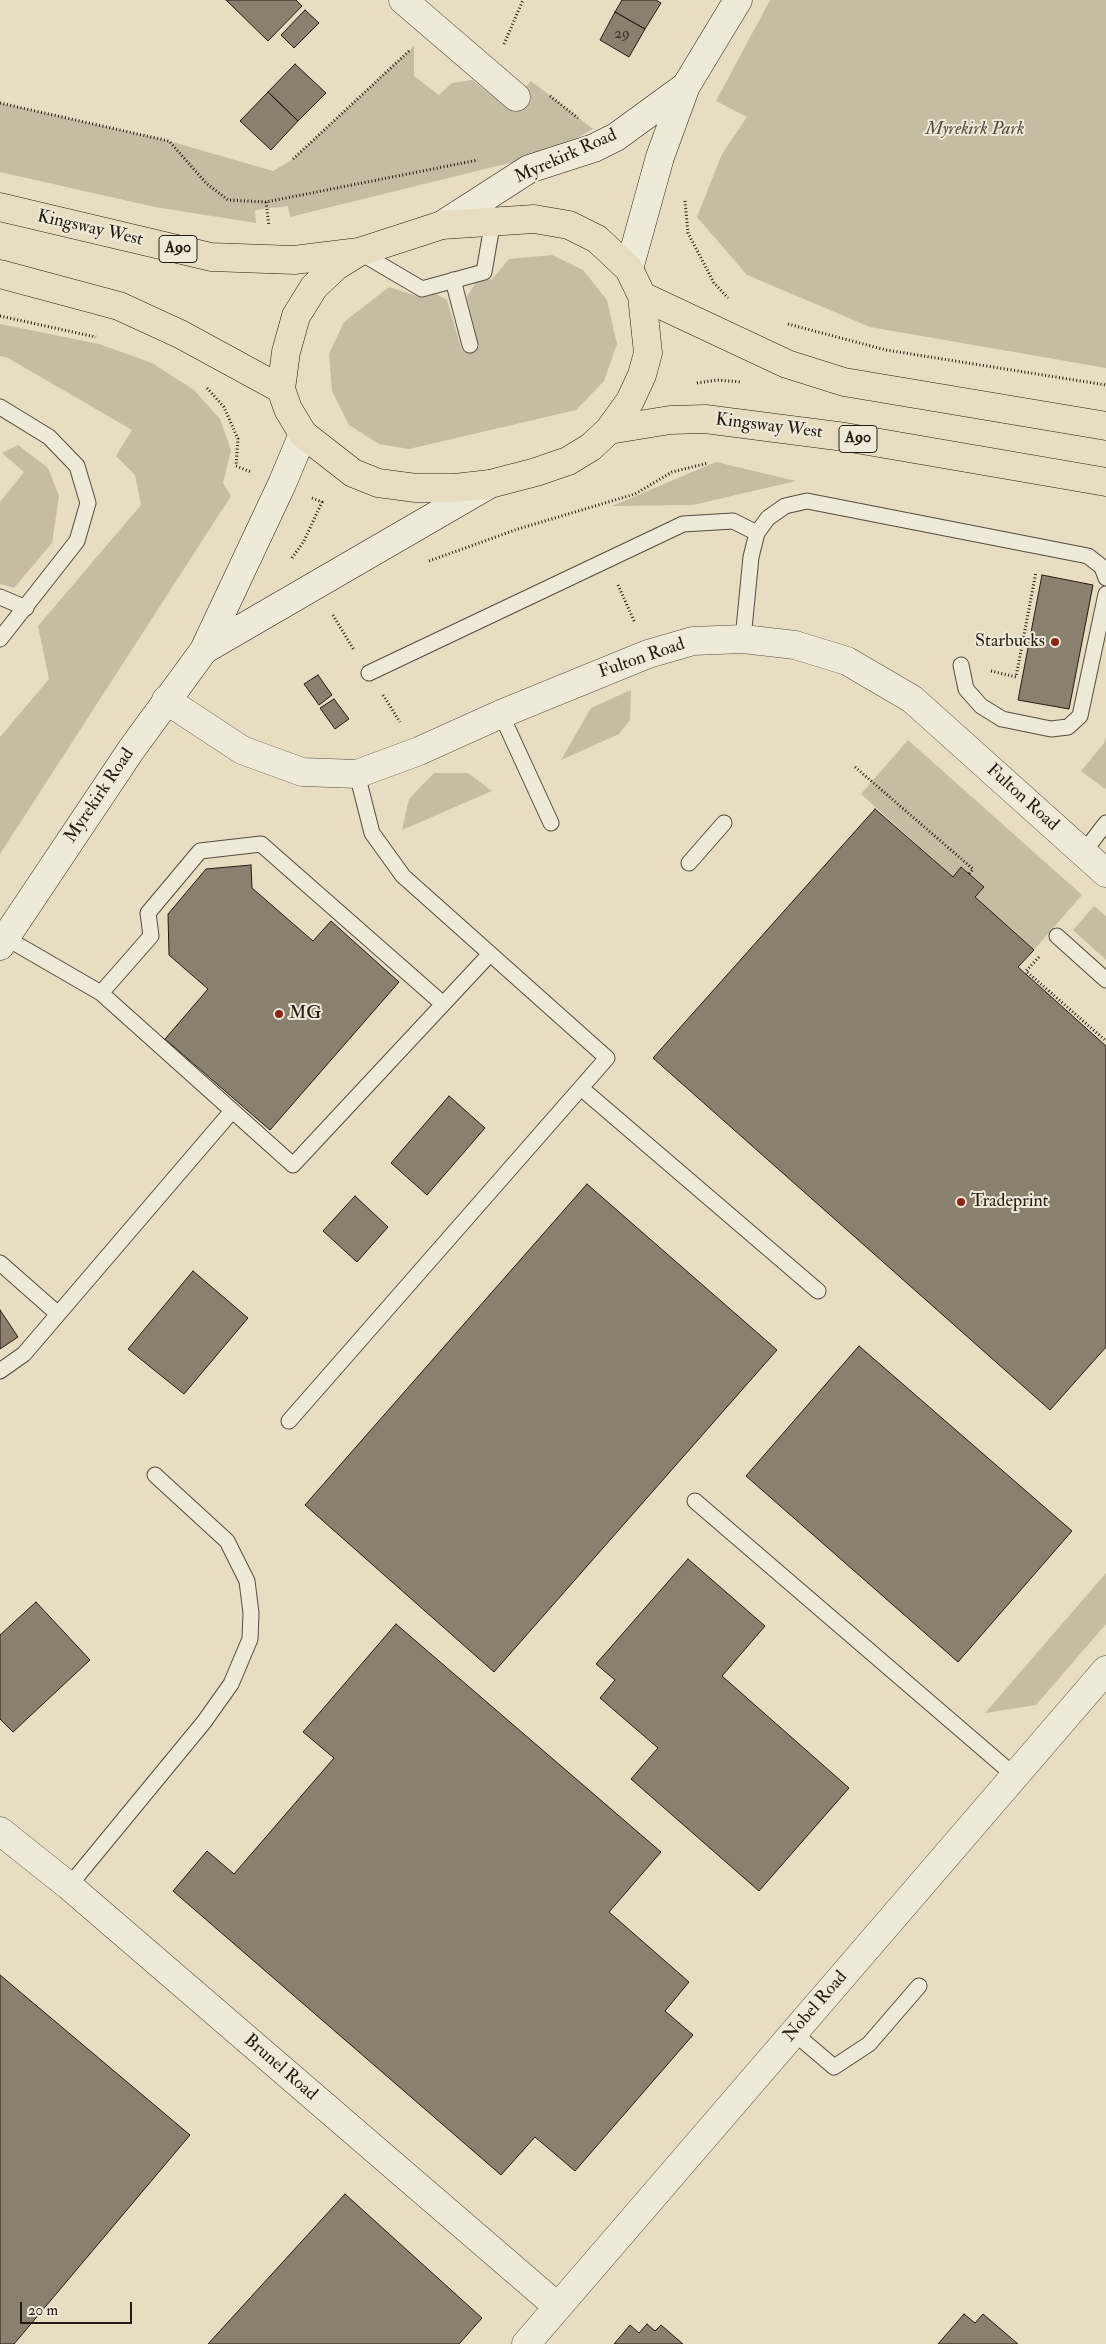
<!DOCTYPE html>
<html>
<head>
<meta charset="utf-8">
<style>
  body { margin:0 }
  #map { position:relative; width:1106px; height:2344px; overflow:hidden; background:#e6ddc2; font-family:"IM FELL Double Pica",serif }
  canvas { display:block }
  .scale { position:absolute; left:20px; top:2302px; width:112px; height:22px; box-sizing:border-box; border:2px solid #241c13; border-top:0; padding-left:6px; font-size:15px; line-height:18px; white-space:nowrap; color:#241c13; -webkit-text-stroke:4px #efe9d7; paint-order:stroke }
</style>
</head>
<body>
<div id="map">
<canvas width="1106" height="2344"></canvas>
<div class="scale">20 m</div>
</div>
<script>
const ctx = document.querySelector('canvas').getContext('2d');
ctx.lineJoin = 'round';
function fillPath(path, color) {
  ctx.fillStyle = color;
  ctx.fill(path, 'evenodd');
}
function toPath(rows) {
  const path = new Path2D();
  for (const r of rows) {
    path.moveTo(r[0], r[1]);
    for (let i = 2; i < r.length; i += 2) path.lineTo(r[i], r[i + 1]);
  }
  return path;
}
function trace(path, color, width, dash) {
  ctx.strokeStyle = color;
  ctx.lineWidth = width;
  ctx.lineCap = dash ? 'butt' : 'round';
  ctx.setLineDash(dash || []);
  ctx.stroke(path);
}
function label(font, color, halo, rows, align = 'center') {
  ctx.font = font + ' "IM FELL Double Pica",serif';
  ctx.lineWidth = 4;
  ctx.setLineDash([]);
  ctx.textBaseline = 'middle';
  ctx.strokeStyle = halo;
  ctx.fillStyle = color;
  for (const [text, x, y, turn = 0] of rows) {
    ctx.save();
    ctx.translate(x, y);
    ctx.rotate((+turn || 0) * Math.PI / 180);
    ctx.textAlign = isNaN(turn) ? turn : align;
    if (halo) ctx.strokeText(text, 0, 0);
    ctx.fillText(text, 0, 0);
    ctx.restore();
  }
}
fillPath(toPath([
  [770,0,1106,0,1106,368,870,327,747,275,697,217,722,154,747,117,716,101],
  [414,46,414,76,439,95,452,83,472,80,507,107,531,81,593,129,550,153,290,217,288,206,255,210,256,223,155,207,0,172,0,103,169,141,273,171,293,159],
  [552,255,583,270,607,300,617,344,604,381,576,410,409,449,379,444,349,425,332,391,329,354,344,322,389,287,423,298,436,294,447,300,462,351,479,347,467,297,476,282,492,279,509,259],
  [0,324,99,344,152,363,194,390,220,419,231,450,223,483,231,496,0,854,0,737,49,679,38,626,141,505,135,475,116,456,132,430,8,358,0,356],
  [18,445,48,468,59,496,52,543,14,588,0,584,0,502,24,472,2,453],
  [716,462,796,481,693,505,612,506],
  [631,690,630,720,619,734,561,760,591,708],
  [1106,736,1106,788,1105,789,1081,771,1104,743],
  [908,740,1082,895,1034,950,975,897,984,887,962,867,953,877,861,794],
  [434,773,468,773,492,791,402,830,409,799],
  [1094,906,1106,916,1106,960,1073,930],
  [1106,1573,1106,1624,1036,1705,985,1713]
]), '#c5bca4');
const building = toPath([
  [226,0,296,0,302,6,268,41,226,0],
  [622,0,656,0,661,3,645,29,615,12,622,0],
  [305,10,319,23,294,48,281,35,305,10],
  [615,12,645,29,629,57,600,40,615,12],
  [295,64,326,93,298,121,268,92,295,64],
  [268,92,298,121,271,150,240,121,268,92],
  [1042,575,1093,585,1069,709,1018,700,1042,575],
  [318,675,332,695,319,705,304,684,318,675],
  [334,699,349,719,335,729,320,708,334,699],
  [875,809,953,877,961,867,984,887,975,897,1034,950,1018,967,1106,1046,1106,1347,1050,1410,653,1058,875,809],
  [251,865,252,888,313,941,331,921,399,982,270,1130,165,1039,208,989,169,955,168,914,206,869,251,865],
  [449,1096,485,1128,427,1195,391,1163,449,1096],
  [587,1184,777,1350,494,1672,305,1505,587,1184],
  [355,1196,388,1227,357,1262,323,1231,355,1196],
  [193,1271,248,1318,184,1394,128,1349,193,1271],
  [0,1310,18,1337,0,1349,0,1310],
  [859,1346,1072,1531,958,1662,746,1476,859,1346],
  [688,1559,765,1626,722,1676,849,1788,759,1891,631,1779,658,1748,600,1698,615,1680,596,1664,688,1559],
  [36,1602,90,1660,13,1732,0,1719,0,1635,36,1602],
  [396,1624,661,1852,609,1912,689,1982,665,2011,693,2035,575,2171,535,2137,501,2175,173,1891,207,1851,234,1874,334,1758,303,1732,396,1624],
  [0,1975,190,2135,14,2344,0,2344,0,1975],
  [345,2194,482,2318,459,2344,208,2344,345,2194],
  [964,2314,975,2323,983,2314,1018,2344,938,2344,964,2314],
  [647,2324,655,2331,661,2325,683,2344,614,2344,630,2325,639,2333,647,2324]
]);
fillPath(building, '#89806e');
trace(building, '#241c13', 1);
const lane = toPath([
  [359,252,422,289,484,272,493,220],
  [453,280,470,345],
  [0,407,49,437,77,466,88,503,77,541,0,639],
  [0,597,26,608],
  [743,639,751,557,757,533,768,518,785,506,807,501,1088,556,1102,567,1106,578],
  [961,665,966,689,981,706,1002,719,1051,729,1068,727,1080,716,1106,594],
  [369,673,683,524,733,521,757,533],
  [501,714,551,823],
  [1083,853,1106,823],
  [689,863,724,823],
  [1057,936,1106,980],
  [6,938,101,993,293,1165,489,955],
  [101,993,151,936,148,913,200,851,261,844,443,1004],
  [581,1088,818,1291],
  [0,1263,58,1314],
  [0,1371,24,1354,232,1111],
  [289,1421,607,1058,403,876,372,833,357,774],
  [695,1501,1015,1776],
  [69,1886,204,1722,231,1684,250,1639,251,1613,247,1581,227,1541,155,1475],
  [794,2033,834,2067,869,2044,919,1986]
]);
const street = toPath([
  [403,0,516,97],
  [166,700,242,750,302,772,357,774,419,751,501,714,648,654,693,641,743,639,795,645,847,661,912,699,1106,873],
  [0,1831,69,1886,558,2307],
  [526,2344,1106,1670]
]);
const secondary = toPath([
  [442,225,529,169,594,148,616,137,686,86],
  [629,269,660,157,686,86,738,0],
  [204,650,490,484],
  [0,946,131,750,204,650,282,484,303,434]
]);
const highway = toPath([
  [0,207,211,257,294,260,359,252,442,225,534,219,569,225,597,239,629,269,642,296,648,353,642,375,630,401,609,430,591,447,568,461,536,472,490,484,455,488,416,488,378,483,353,473,303,434,288,409,281,389,286,352,296,316,314,287,335,267,359,252],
  [0,274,119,306,180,334,281,389],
  [642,296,787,364,844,382,1106,426],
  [609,430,670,420,705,419,845,437,1106,482]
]);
trace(lane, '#544c3f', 17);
trace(street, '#544c3f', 29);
trace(secondary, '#241c13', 29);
trace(highway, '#241c13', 29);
trace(toPath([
  [504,44,523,0],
  [550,96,578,118],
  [0,103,169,141,206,183,228,200,266,202,478,160],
  [293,159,410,50],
  [685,201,688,233,714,283,728,298],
  [266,202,269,226],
  [0,316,96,337],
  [788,324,886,350,1106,385],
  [697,383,717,380,741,382],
  [207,388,224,407,238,439,236,466,251,472],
  [292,558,304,541,322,502,312,498],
  [429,561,518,529,635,494,672,472,708,463],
  [618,585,635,623],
  [333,615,354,650],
  [991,671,1016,677,1036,572],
  [383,695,400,722],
  [855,767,973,869,969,874],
  [1039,957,1026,971,1106,1041]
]), '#241c13', 3, [1, 2.5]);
trace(lane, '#efe9d7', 15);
trace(street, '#efe9d7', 28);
trace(secondary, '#efe9d7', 28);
trace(highway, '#e6ddc2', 28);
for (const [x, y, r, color] of [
  [1055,642,5,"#8f2418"],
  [279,1014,5,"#8f2418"],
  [961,1202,5,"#8f2418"]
]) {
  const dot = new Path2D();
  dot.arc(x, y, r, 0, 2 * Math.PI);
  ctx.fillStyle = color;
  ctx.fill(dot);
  trace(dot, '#efe9d7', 2);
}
label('15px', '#3d352a', null, [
  ["29",622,35]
]);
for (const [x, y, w] of [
  [178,249,38],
  [858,439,38]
]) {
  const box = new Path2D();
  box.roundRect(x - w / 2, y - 13.5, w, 27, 4);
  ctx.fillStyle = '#efe9d7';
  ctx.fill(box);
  trace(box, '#241c13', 1);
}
label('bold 16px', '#241c13', null, [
  ["A90",178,249],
  ["A90",858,439]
]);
label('italic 18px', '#544c3e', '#efe9d7', [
  ["Myrekirk Park",975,130]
]);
label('18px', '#241c13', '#efe9d7', [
  ["Myrekirk Road",566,157,-24],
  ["Kingsway West",90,229,13],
  ["Kingsway West",769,427,7],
  ["Fulton Road",642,659,-19],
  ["Myrekirk Road",100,796,-56],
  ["Fulton Road",1022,798,42],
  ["Nobel Road",816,2007,-49],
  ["Brunel Road",280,2068,41]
]);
label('18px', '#241c13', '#efe9d7', [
  ["Starbucks",1045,642,"right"],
  ["MG",289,1014],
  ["Tradeprint",971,1202]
], 'left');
</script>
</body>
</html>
